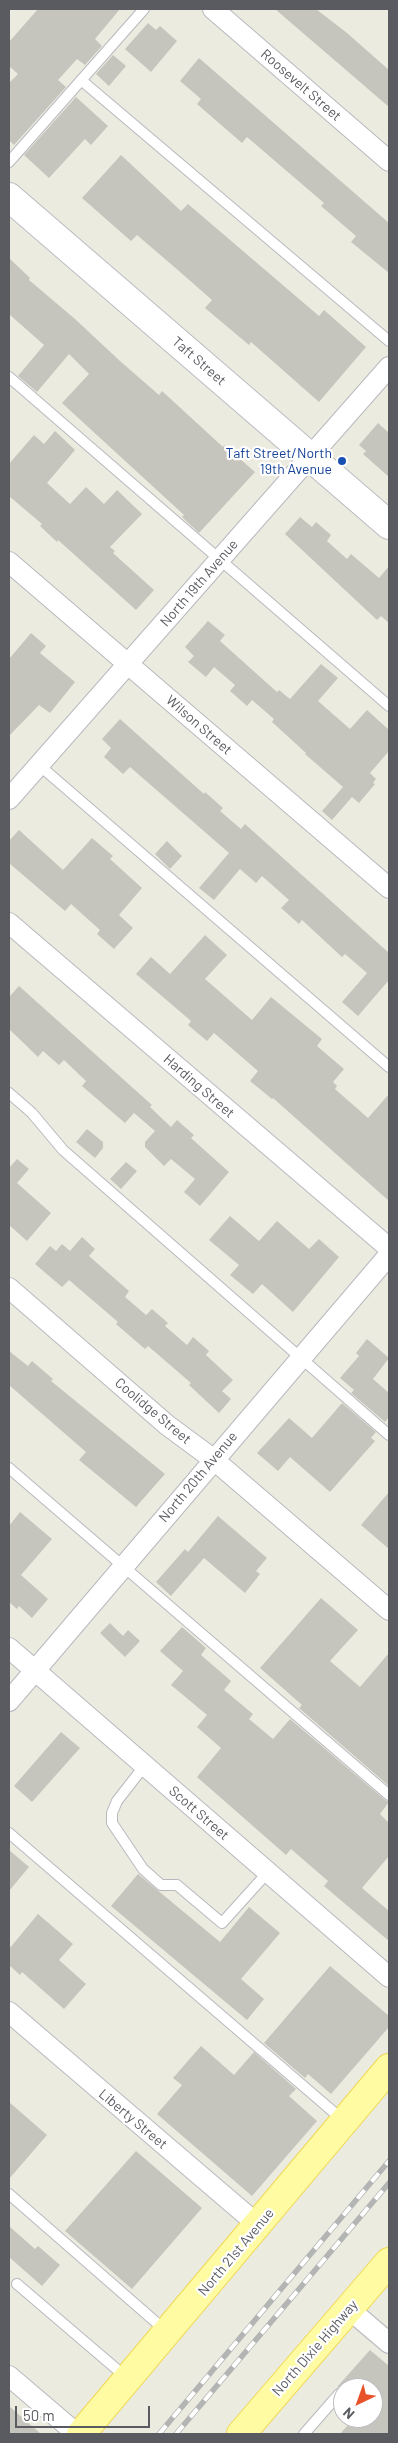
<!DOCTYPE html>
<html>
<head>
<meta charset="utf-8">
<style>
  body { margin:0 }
  #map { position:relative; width:398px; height:2443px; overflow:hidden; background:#ecebe0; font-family:Barlow,sans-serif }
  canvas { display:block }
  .frame { position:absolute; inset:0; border:10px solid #595b61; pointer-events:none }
  .north { position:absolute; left:333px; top:2378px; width:50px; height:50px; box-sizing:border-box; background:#fff; border:1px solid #bdbdc0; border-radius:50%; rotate:222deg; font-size:14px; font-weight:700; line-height:20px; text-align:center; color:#595b61 }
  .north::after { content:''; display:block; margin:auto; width:18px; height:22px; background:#e7522a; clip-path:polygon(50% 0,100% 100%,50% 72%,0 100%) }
  .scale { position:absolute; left:15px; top:2406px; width:135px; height:22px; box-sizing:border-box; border:2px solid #595b61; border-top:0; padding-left:6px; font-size:15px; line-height:18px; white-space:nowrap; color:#595b61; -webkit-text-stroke:4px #fff; paint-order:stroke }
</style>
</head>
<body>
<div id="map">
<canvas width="398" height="2443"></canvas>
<div class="frame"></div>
<div class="north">N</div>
<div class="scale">50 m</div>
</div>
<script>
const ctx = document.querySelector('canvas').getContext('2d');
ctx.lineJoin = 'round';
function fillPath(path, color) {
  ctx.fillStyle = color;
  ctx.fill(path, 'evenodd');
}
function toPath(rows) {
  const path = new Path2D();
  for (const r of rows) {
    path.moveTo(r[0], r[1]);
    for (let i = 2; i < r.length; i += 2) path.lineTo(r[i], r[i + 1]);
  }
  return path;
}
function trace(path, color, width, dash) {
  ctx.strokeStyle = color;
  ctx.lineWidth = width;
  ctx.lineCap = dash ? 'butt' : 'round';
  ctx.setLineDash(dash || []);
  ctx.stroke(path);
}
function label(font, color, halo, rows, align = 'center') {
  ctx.font = font + ' Barlow,sans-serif';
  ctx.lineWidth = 4.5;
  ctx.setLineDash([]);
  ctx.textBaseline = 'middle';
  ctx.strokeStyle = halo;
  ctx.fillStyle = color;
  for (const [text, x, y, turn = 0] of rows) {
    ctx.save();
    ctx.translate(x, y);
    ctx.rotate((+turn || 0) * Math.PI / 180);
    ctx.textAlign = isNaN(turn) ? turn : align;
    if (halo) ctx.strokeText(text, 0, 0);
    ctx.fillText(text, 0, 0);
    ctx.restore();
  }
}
fillPath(toPath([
  [38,9,120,9,95,39,102,46,85,65,77,59,58,80,66,87,14,145,9,140,9,83,18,74,9,66,9,42],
  [275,9,316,9,347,33,389,70,389,107],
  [148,23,156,30,160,26,177,41,151,72,125,49],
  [113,55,126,66,109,86,96,74],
  [199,58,389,223,389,273,351,242,356,236,321,206,324,203,247,137,242,143,197,104,201,99,180,81],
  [76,97,108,126,91,145,85,139,49,178,24,155],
  [121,155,181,211,188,204,319,316,324,310,366,347,319,402,251,342,249,345,205,308,212,300,179,271,137,235,131,241,82,198],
  [9,258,30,278,29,280,75,319,120,361,159,395,162,391,223,447,224,445,255,472,199,533,182,517,184,515,62,403,89,374,69,354,37,392,18,376,44,345,9,314],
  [378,423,389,433,389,477,363,454,366,451,359,445],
  [55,431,75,450,47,483,70,504,86,487,104,504,117,490,142,514,110,547,115,551,113,553,154,590,136,610,58,540,57,542,40,526,42,524,9,496,9,464,34,435,44,444],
  [300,517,312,527,316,522,331,535,327,541,347,559,351,554,379,578,389,566,389,623,381,616,377,620,285,534],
  [208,621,225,635,220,641,277,692,279,690,290,699,321,664,338,678,318,701,350,729,367,710,389,730,389,751,370,773,376,779,373,783,375,784,359,803,352,797,332,820,322,811,343,787,305,754,306,753,272,722,274,719,252,700,247,706,230,691,235,685,214,667,206,677,188,662,194,656,185,647],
  [31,633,46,646,40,653,75,682,50,713,39,705,9,736,9,659],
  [120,719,204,794,205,792,223,808,220,811,241,829,245,824,389,953,389,980,358,1016,342,1002,367,973,345,954,342,957,302,920,299,924,281,908,289,900,262,876,256,883,240,869,214,900,199,888,229,853,130,767,123,774,104,757,111,748,102,739],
  [19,830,63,870,92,838,113,856,110,859,142,888,119,915,133,928,114,949,97,934,100,930,71,904,65,911,9,863,9,841],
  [167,841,182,856,170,869,155,854],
  [205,935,227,955,205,979,252,1020,271,997,322,1039,317,1046,344,1069,333,1082,337,1086,335,1089,368,1118,389,1094,389,1201,273,1098,272,1099,250,1081,258,1071,214,1033,207,1041,188,1025,191,1021,136,974,151,957,170,974],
  [19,986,152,1105,150,1107,171,1127,177,1120,194,1135,191,1138,229,1172,200,1206,184,1192,195,1179,171,1159,164,1166,145,1147,145,1142,155,1131,134,1113,125,1123,82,1086,86,1081,64,1060,59,1065,43,1051,38,1057,9,1029,9,997],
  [87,1129,103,1142,103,1148,95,1158,76,1142],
  [17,1159,29,1169,17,1183,51,1213,27,1241,9,1225,9,1168],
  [126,1162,137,1171,121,1189,110,1179],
  [230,1216,259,1241,277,1221,309,1249,319,1239,339,1257,293,1312,262,1284,253,1294,230,1275,239,1265,209,1240],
  [82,1237,95,1249,89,1256,129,1291,125,1297,146,1315,152,1309,168,1323,165,1326,187,1345,193,1337,209,1351,206,1355,233,1380,222,1391,231,1399,219,1413,189,1385,191,1383,148,1346,145,1349,116,1324,118,1322,69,1280,62,1287,35,1264,50,1246,56,1251,62,1244,70,1251],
  [367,1339,389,1358,373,1379,389,1393,389,1417,385,1422,351,1393,354,1390,340,1378,359,1356,356,1353],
  [9,1351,28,1366,32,1361,53,1379,51,1381,165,1474,136,1507,79,1460,86,1452,9,1385],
  [342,1403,376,1432,371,1438,375,1441,330,1492,290,1457,278,1471,257,1453,289,1418,312,1438],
  [389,1492,389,1549,361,1525],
  [20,1512,52,1539,21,1575,48,1599,32,1618,19,1606,17,1609,9,1602,9,1526],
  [218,1516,267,1558,256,1571,260,1574,245,1593,204,1558,171,1596,156,1582,185,1549,188,1552],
  [321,1598,358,1630,330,1661,360,1687,389,1653,389,1786,299,1708,302,1705,260,1668],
  [110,1623,123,1636,128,1630,140,1641,125,1657,100,1633],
  [182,1627,206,1648,201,1655,231,1681,224,1690,253,1714,249,1719,273,1739,290,1719,385,1800,389,1802,380,1814,389,1823,389,1856,362,1888,389,1911,389,1941,324,1886,328,1881,291,1849,286,1855,197,1777,221,1748,197,1727,207,1715,171,1685,183,1671,160,1651],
  [61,1732,80,1748,32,1802,14,1786],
  [9,1850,29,1867,9,1891],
  [138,1874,220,1942,249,1907,280,1933,241,1979,264,1999,247,2020,111,1906],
  [38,1914,73,1944,59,1960,86,1984,64,2009,22,1972,20,1975,9,1965,9,1949],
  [330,1966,389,2016,389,2027,331,2094,308,2074,305,2078,264,2043],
  [201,2046,234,2075,254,2052,296,2089,289,2096,317,2121,252,2196,157,2114,182,2085,173,2078],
  [9,2102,47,2135,9,2179],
  [136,2151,202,2208,132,2289,65,2231],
  [9,2226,35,2249,38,2246,60,2265,42,2286,9,2257],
  [370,2350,389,2366,389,2434,340,2434,354,2418,373,2418,373,2388,337,2387],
  [9,2406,41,2434,9,2434]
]), '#c6c5bd');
const lane = toPath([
  [81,80,389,341],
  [9,162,144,9],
  [9,377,389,706],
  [39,765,389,1067],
  [9,1093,32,1113,63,1150,389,1435],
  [9,1468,389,1795],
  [145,1765,117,1801,112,1813,112,1823,143,1869,161,1885,177,1885,222,1923,268,1872],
  [9,1833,344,2121],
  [9,2194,166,2331],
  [17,2284,127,2378],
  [304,2434,339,2394]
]);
const street = toPath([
  [213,9,389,161],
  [9,562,389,888],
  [9,799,389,367],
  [9,923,389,1248],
  [9,1288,167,1425,213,1459,389,1610],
  [9,1648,389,1977],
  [9,1701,389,1255],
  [9,2012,258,2225],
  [349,2309,389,2343],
  [9,2376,77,2434]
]);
const secondary = toPath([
  [9,197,389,525]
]);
const primary = toPath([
  [81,2434,389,2068],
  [241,2434,389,2262]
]);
trace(lane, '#b8b9bf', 12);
trace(street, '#b8b9bf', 22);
trace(secondary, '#b9bbc2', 30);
trace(primary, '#f0d855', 30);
trace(lane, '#fff', 10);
trace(street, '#fff', 20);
trace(secondary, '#fff', 28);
trace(primary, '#fefba2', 28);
const rail = toPath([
  [159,2434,389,2161],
  [176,2434,389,2183]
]);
trace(rail, '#b3b4b4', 5.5);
trace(rail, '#fff', 4, [11]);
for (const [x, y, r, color] of [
  [342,461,5,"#1a4fb4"]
]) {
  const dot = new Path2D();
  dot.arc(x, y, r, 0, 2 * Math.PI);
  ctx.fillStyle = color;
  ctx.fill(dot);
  trace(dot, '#fff', 2);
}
label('14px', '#595b61', '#fff', [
  ["Roosevelt Street",301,85,41],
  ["Taft Street",199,361,41],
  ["North 19th Avenue",199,583,-49],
  ["Wilson Street",199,725,41],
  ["Harding Street",199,1086,41],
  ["Coolidge Street",153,1411,40],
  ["North 20th Avenue",198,1477,-50],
  ["Scott Street",199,1813,41],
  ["Liberty Street",133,2119,40],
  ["North 21st Avenue",236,2252,-50],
  ["North Dixie Highway",315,2348,-49]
]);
label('14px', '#164399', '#fff', [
  ["Taft Street/North",332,453],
  ["19th Avenue",332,469]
], 'right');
</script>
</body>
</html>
